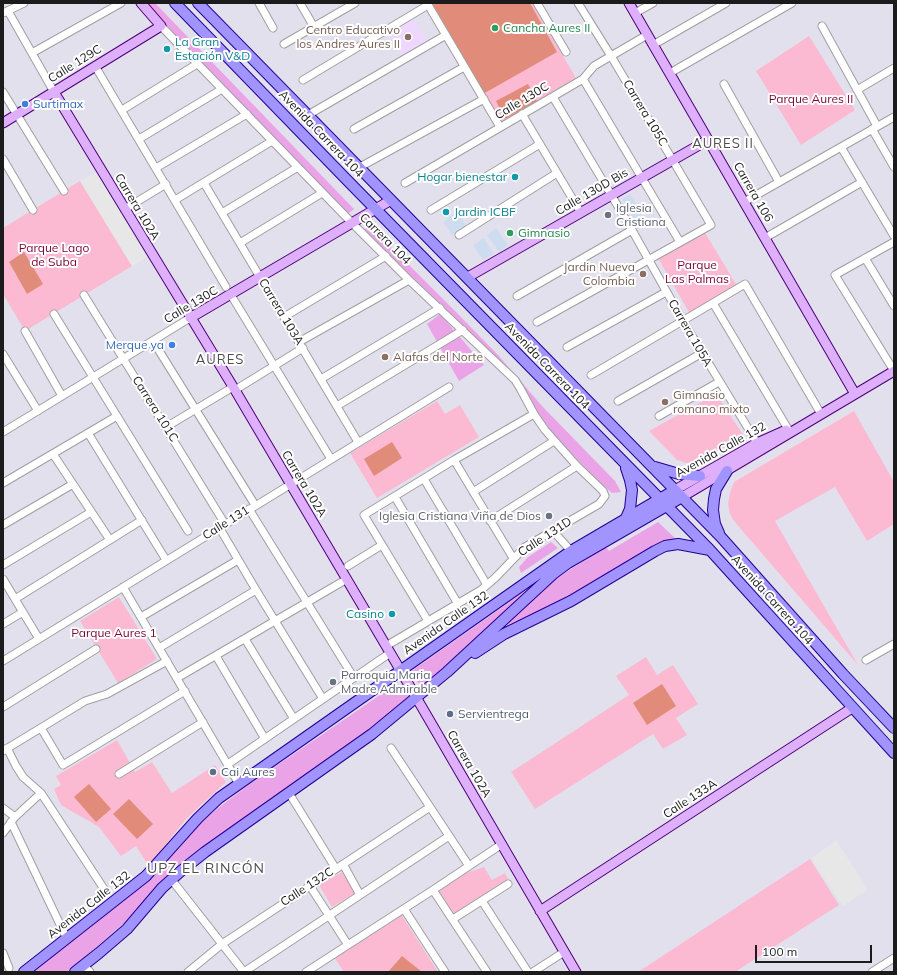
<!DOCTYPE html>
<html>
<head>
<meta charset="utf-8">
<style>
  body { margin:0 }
  #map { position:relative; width:897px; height:975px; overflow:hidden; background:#e3e0ee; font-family:Mulish,sans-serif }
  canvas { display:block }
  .frame { position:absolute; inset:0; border:4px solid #1b1b1b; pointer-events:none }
  .scale { position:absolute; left:755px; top:945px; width:117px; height:18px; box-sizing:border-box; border:2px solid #1b1b1b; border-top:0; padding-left:5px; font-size:12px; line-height:14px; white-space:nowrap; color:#1b1b1b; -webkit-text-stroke:3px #fff; paint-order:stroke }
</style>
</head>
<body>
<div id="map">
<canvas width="897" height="975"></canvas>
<div class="frame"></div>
<div class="scale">100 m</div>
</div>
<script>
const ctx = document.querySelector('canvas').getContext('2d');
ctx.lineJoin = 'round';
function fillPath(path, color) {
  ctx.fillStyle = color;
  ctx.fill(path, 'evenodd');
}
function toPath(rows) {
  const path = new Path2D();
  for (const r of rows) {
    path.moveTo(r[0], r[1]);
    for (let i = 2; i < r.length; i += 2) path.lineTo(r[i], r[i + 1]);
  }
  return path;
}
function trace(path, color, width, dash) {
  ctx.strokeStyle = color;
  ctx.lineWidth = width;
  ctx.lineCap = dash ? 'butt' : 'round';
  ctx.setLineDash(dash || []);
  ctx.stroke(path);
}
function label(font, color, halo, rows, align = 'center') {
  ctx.font = font + ' Mulish,sans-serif';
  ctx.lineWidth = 4;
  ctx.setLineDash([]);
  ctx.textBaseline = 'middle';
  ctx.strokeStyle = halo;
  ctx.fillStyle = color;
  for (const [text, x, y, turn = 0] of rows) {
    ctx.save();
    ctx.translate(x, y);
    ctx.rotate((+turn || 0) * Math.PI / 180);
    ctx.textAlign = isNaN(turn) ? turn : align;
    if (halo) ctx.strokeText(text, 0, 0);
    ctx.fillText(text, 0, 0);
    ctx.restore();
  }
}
fillPath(toPath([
  [630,194,642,214,634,219,622,199],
  [457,212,466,226,452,235,443,222],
  [496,228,508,245,499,252,487,235],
  [484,238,494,254,483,260,473,245]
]), '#cedcf0');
fillPath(toPath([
  [413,18,427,42,403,57,388,33]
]), '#eed8ff');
fillPath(toPath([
  [147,3,155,3,354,209,348,214,175,35],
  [370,226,455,311,498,355,542,406,615,481,621,492,612,493,599,482,569,451,552,433,536,411,522,387,468,330,363,230],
  [440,314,484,365,459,381,427,324],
  [658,522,676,539,665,541,550,606,503,627,537,594,554,580,606,547,609,551],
  [551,542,558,548,521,573,519,567,528,557],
  [541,580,449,666,426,684,420,684,412,678,411,675,413,670],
  [393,686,400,686,405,691,409,698,406,702,308,773,201,848,172,870,124,923,78,963,66,972,33,972,144,883,159,871,203,821,218,808,250,784]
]), '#eba3e7');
fillPath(toPath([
  [432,3,532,3,576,78,501,122],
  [809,36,855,110,801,145,756,71],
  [80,181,132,266,25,331,3,294,3,228],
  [704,231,737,286,690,314,658,258],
  [716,394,744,436,699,462,687,463,677,460,649,431],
  [437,401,445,414,460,405,479,437,377,498,350,453],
  [854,411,894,482,894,524,867,541,835,487,775,521,858,665,734,521,730,514,728,504,730,493,734,482],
  [119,597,157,659,118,683,80,621],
  [646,657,657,675,673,665,698,704,676,718,687,735,663,749,653,734,535,809,511,772,629,695,616,676],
  [117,740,135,772,152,762,172,793,215,765,226,782,186,819,159,853,148,865,136,846,121,856,99,827,61,805,54,789,61,785,56,776],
  [810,859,839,905,735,972,638,972],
  [484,867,492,880,505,873,508,879,454,914,439,891,463,874],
  [342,872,355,893,332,907,319,885],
  [401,914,438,972,344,972,334,957]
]), '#fbbad2');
fillPath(toPath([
  [432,3,530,3,557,52,483,94],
  [528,84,537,101,505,119,496,101],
  [24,252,43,284,27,294,9,262],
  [392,442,402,458,374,476,364,459],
  [662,684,676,706,647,725,633,703],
  [89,784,111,809,96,822,74,797],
  [129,799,153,824,137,839,113,814],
  [402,956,422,972,388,972]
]), '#e18b7a');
fillPath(toPath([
  [96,172,147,257,132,266,80,181],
  [836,841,856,870,867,890,843,906,811,858]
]), '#e7e7e7');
const street = toPath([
  [259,3,273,28],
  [300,3,314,27],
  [427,3,500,127],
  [537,3,566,52],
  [8,11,54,92],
  [3,13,24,3],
  [635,13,653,3],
  [161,26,352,223,409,280,515,380,520,388,534,414,545,430,577,466,603,491,605,496,599,504,525,547,495,578,481,590,386,646],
  [822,26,877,126],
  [284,44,355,3],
  [653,45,726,3],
  [32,53,121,3],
  [95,66,226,287],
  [670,73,792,3],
  [583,79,680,242],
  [303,80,428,5],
  [724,84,779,182],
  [857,90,894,68],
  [3,92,64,191],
  [553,97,632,230,683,321,757,443],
  [122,110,197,64],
  [522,114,581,213],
  [308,115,446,35],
  [354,129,464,67],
  [872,129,894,167],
  [139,139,222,89],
  [841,147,894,236],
  [3,159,33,210],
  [360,167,484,99],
  [156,168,247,114],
  [204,183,358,442],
  [405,183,583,79,594,66,647,35],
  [175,200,272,141],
  [744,202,894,117],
  [125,209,166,184],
  [431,210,540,144],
  [222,213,298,167],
  [459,235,557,173],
  [765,238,862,182],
  [240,243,322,193],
  [865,258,894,306],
  [84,295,225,524],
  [231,295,331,459],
  [517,296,632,230],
  [713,303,788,429],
  [54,314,188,531],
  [284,317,386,256],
  [537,322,711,225,611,56,578,3],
  [25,331,62,396],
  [153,341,255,505],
  [299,342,409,280],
  [567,347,666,292],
  [3,354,38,411],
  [894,371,835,275,894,242],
  [591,375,745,284,821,414],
  [321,379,440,308],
  [235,390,303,348],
  [618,401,702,353],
  [337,406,463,330],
  [659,416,719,382],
  [166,427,233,387],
  [3,432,190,318],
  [88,433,166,560],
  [53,454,110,540],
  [454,460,513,558],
  [424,479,487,585],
  [3,483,117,416],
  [473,492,554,441],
  [395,497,458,604],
  [249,509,354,678],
  [490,521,577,466],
  [3,525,73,484],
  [219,527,256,590,323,699],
  [553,531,571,551],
  [3,565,91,512],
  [348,566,382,545],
  [3,579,39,639],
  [123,587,239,784],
  [15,599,142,520],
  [141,617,238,560],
  [428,621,364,515,454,460,534,414],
  [3,624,23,612],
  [245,639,294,719],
  [159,648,256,590],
  [216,656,265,739],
  [866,660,894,644],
  [3,661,449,387],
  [177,678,347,579],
  [3,707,96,649],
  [41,728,63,765,185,691],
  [7,748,16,766,23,777,41,793,106,892],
  [391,748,469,866],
  [3,751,85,701,107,694,167,661],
  [228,764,390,653],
  [119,774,203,722],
  [289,793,336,869],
  [3,808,15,817],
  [11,822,67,939],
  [3,833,15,817,41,793],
  [343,864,360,895],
  [171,879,244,972],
  [310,886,348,945],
  [433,890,487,972],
  [482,901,528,972],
  [404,909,445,972],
  [453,919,508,884],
  [3,953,9,968],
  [84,965,90,972],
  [188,972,222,944,430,807],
  [244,972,449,836],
  [306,972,433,890,502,844],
  [533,972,564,952],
  [872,972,894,958]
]);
const secondary = toPath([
  [629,3,855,394],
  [54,92,235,390,395,661,576,972],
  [3,123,161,26,141,3],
  [468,277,708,140],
  [190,318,391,200],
  [675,490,757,443,786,430],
  [682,497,894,371],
  [540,911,852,708]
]);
const primary = toPath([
  [175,3,346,179,710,550,894,753],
  [198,3,720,536,843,674,894,728],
  [655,467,679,474,700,476],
  [626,468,630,480,632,490,630,509,626,518],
  [719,533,715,524,713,510,714,499,716,489,727,471],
  [475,653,504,634,571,601,655,551,665,546,678,544,710,550],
  [24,972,146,876,198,818,219,798,571,551,675,490],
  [75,972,99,953,127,929,162,888,181,871,205,852,372,734,447,672,553,574,568,563,682,497]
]);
trace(street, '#9f9f9f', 9);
trace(secondary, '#4d0075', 11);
trace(primary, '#210093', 12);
trace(street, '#fff', 7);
trace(secondary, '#deb0fc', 9);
trace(primary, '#a194ff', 10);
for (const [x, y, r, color] of [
  [495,28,4,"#2e9e5b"],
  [408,37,4,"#8d6e63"],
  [167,49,4,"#0f9aa8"],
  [25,104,4,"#3f7fe0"],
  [515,177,4,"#0f9aa8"],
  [446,212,4,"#0f9aa8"],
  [608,215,4,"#6b7280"],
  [510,233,4,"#2e9e5b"],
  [643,274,4,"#8d6e63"],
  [172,345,4,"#3f7fe0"],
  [385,357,4,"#8d6e63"],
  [665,402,4,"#8d6e63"],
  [549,516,4,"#6b7280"],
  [392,614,4,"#0f9aa8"],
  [333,682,4,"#6b7280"],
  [450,714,4,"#5c6f8a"],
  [213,772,4,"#5c6f8a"]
]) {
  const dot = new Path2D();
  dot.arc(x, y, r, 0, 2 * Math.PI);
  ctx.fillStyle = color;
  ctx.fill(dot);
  trace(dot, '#fff', 1.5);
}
label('12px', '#27864d', '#fff', [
  ["Cancha Aures II",503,28],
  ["Gimnasio",518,233]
], 'left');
label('12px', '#785e54', '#fff', [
  ["Centro Educativo",400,30],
  ["los Andres Aures II",400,44],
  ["Jardin Nueva",635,267],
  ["Colombia",635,281],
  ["Alafas del Norte",393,357,"left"],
  ["Gimnasio",673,395,"left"],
  ["romano mixto",673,409,"left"]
], 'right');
label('12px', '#0d838f', '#fff', [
  ["La Gran",175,42],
  ["Estación V&D",175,56],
  ["Hogar bienestar",507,177,"right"],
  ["Jardin ICBF",454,212],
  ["Casino",384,614,"right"]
], 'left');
label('12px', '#1b1b1b', '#fff', [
  ["Calle 129C",75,64,-32],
  ["Calle 130C",522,101,-31],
  ["Carrera 105C",645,113,59],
  ["Avenida Carrera 104",321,134,46],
  ["Calle 130D Bis",592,192,-30],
  ["Carrera 106",753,192,60],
  ["Carrera 102A",137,207,59],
  ["Carrera 104",385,239,45],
  ["Calle 130C",191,305,-31],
  ["Carrera 103A",281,312,59],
  ["Carrera 105A",690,333,60],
  ["Avenida Carrera 104",547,366,46],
  ["Carrera 101C",155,409,58],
  ["Avenida Calle 132",721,450,-29],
  ["Carrera 102A",304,484,59],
  ["Calle 131",226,523,-32],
  ["Calle 131D",545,537,-33],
  ["Avenida Carrera 104",772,600,48],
  ["Avenida Calle 132",446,623,-35],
  ["Carrera 102A",469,764,60],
  ["Calle 133A",690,799,-33],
  ["Calle 132C",307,887,-33],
  ["Avenida Calle 132",89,905,-38]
]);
label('12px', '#7c0731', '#fff', [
  ["Parque Aures II",811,99],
  ["Parque Lago",54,248],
  ["de Suba",54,262],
  ["Parque",697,265],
  ["Las Palmas",697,279],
  ["Parque Aures 1",114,633]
]);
label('12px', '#366cbe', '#fff', [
  ["Surtimax",33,104],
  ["Merque ya",164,345,"right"]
], 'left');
label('12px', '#5b616d', '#fff', [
  ["Iglesia",616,208],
  ["Cristiana",616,222],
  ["Iglesia Cristiana Viña de Dios",541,516,"right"],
  ["Parroquia Maria",341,675],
  ["Madre Admirable",341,689]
], 'left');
label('12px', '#4e5e75', '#fff', [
  ["Servientrega",458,714],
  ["Cai Aures",221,772]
], 'left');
ctx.letterSpacing = '1px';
label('13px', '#4e4e4e', '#fff', [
  ["AURES II",723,144],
  ["AURES",220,360]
]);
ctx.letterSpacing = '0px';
ctx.letterSpacing = '1px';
label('14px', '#4e4e4e', '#fff', [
  ["UPZ EL RINCÓN",206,869]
]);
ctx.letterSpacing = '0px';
</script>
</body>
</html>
